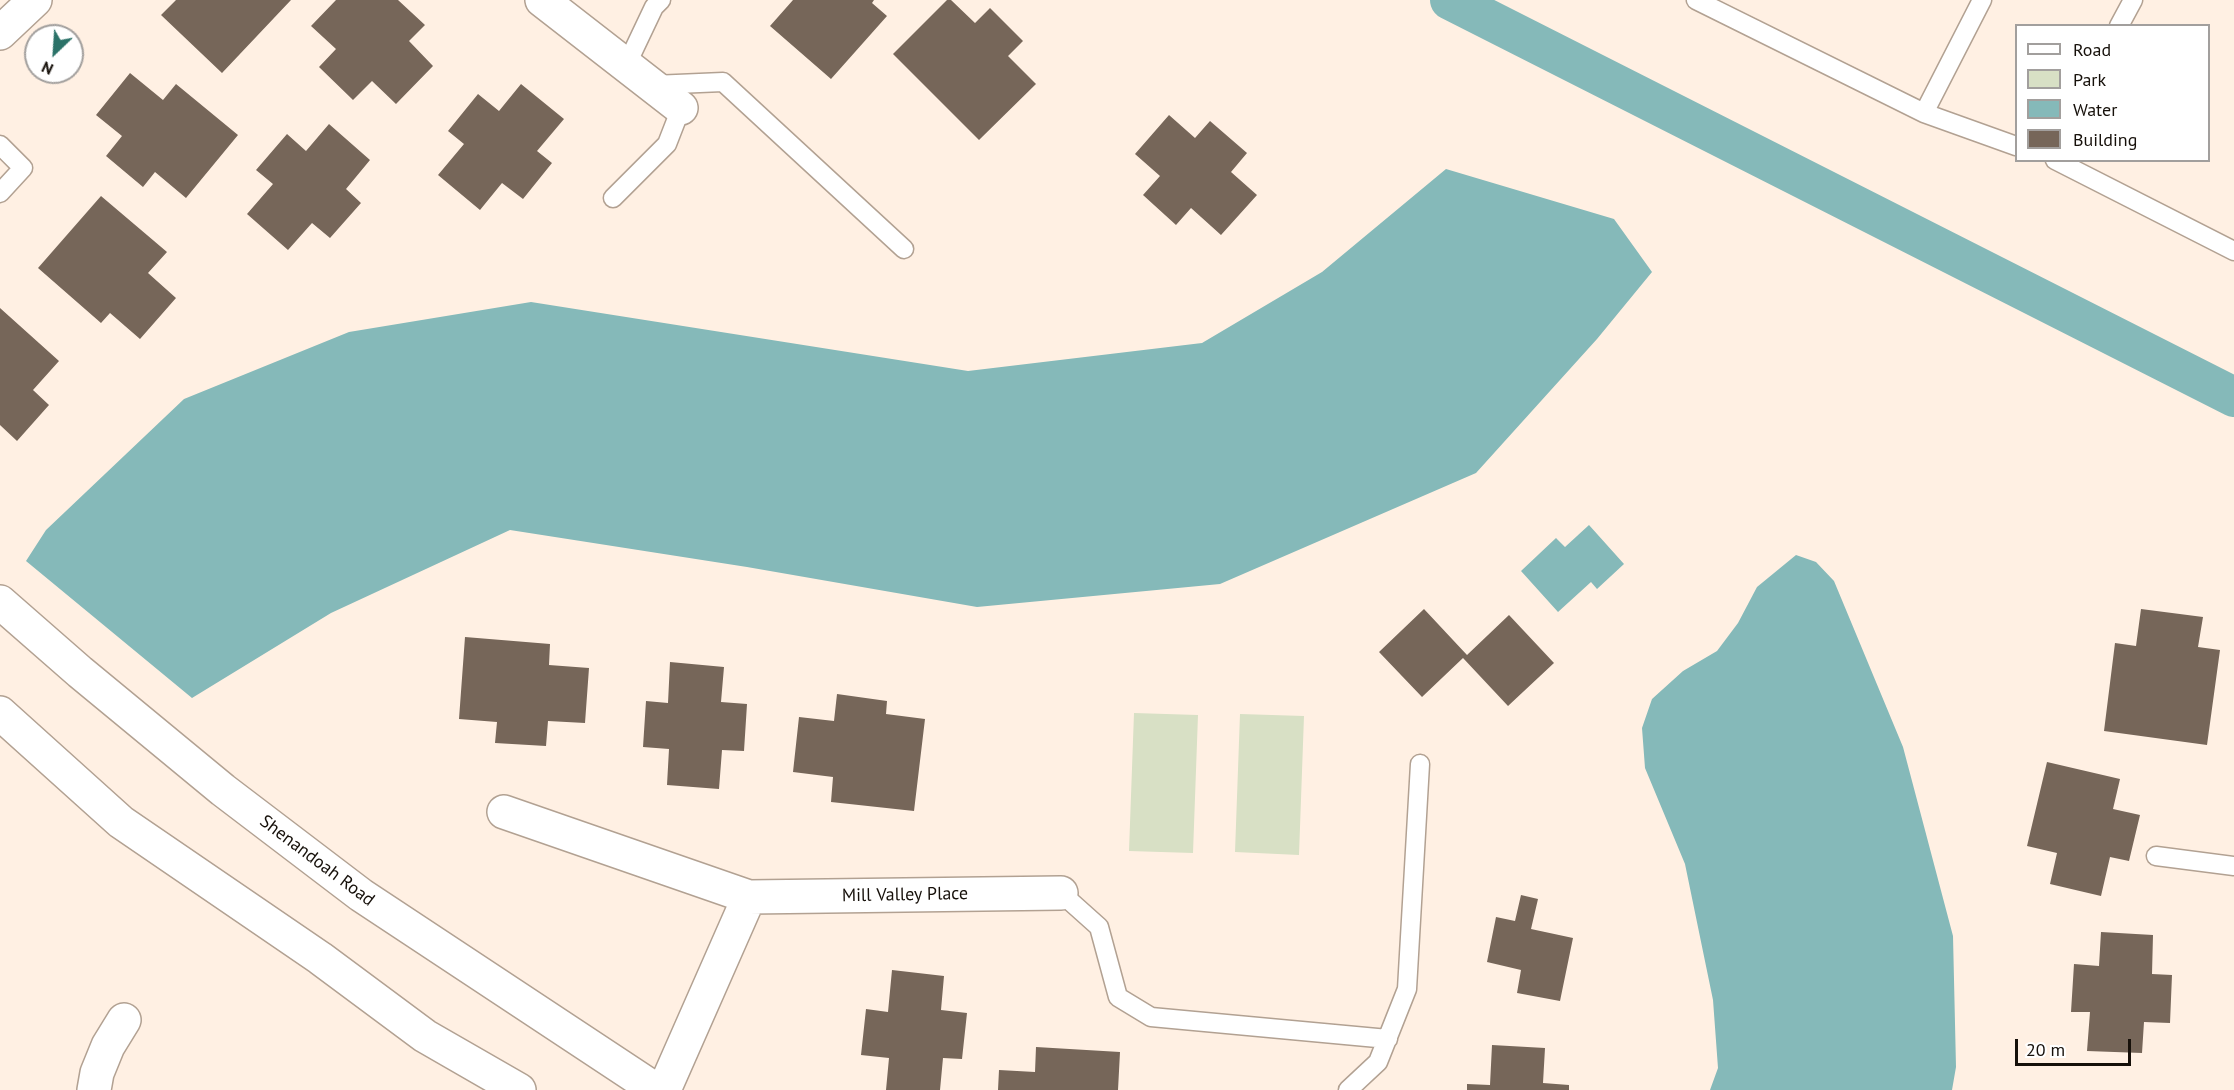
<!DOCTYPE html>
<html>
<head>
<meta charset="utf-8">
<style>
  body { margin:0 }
  #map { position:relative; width:2234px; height:1090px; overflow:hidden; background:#fff0e3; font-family:"PT Sans",sans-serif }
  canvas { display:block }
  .legend { position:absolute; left:2015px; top:24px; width:195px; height:138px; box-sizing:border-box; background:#fff; border:2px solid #a29f9d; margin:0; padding:8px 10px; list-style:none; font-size:18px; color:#16100a }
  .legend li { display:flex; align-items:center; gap:12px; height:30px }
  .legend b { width:30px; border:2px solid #a29f9d }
  .north { position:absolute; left:24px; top:24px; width:60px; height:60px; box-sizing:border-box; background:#fff; border:2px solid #a29f9d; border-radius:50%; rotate:205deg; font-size:16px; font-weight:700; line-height:24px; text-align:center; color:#16100a }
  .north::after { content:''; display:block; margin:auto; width:21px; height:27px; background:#2b7268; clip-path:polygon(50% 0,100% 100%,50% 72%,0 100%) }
  .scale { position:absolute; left:2015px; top:1039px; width:116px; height:27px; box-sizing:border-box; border:3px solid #16100a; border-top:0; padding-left:8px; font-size:18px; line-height:21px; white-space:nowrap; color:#16100a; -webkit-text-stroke:4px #fff; paint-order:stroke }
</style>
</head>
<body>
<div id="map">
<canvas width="2234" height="1090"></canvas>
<ul class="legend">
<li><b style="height:8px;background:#fff"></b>Road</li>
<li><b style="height:16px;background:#d8e0c5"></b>Park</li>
<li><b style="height:16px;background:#85b9b9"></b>Water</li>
<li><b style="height:16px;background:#766659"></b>Building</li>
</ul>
<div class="north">N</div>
<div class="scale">20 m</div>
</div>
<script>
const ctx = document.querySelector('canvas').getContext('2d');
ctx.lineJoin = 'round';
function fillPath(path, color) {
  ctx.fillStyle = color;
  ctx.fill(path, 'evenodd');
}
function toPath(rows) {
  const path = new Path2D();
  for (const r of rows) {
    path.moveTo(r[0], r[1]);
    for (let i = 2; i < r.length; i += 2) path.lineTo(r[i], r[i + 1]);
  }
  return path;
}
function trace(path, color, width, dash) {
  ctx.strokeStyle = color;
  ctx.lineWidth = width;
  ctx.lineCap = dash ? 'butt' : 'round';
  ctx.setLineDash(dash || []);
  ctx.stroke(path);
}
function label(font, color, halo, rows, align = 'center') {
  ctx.font = font + ' "PT Sans",sans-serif';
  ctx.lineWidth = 6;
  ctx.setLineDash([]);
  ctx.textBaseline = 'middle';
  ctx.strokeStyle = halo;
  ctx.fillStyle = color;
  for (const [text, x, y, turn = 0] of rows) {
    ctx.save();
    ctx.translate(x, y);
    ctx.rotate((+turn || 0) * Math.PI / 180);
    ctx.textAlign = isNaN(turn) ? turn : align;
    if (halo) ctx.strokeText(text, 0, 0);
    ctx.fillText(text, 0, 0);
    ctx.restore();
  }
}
fillPath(toPath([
  [1134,713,1198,715,1193,853,1129,851],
  [1240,714,1304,716,1299,855,1235,852]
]), '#d8e0c5');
fillPath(toPath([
  [1446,169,1614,219,1652,272,1597,339,1476,473,1220,584,977,607,747,567,510,530,331,613,192,698,26,561,46,530,184,399,349,332,531,302,968,371,1202,343,1322,272],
  [1589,525,1624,564,1597,589,1591,582,1558,612,1521,571,1556,538,1565,547],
  [1796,555,1816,562,1834,581,1903,747,1953,936,1956,1067,1952,1090,1710,1090,1718,1068,1713,1000,1685,864,1645,768,1642,728,1652,699,1683,671,1717,651,1738,623,1757,587]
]), '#85b9b9');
trace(toPath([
  [1450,0,2234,397]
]), '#85b9b9', 40);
fillPath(toPath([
  [176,0,291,0,222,73,161,15],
  [336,0,398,0,425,25,409,41,433,66,396,104,372,81,353,100,319,67,336,49,311,26],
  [793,0,874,0,872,3,887,16,831,79,770,26],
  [947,0,951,0,975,23,990,8,1023,41,1008,56,1036,84,979,140,893,54],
  [130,73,163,100,176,84,238,135,186,198,155,172,143,187,106,156,122,136,96,115],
  [521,84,564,119,537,151,552,163,523,199,502,183,480,210,438,175,464,144,448,131,478,94,499,111],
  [1169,115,1195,138,1210,121,1247,153,1231,172,1257,195,1221,235,1191,208,1176,225,1143,195,1160,176,1135,154],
  [329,124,370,160,346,189,361,203,330,238,312,223,288,250,247,214,273,184,256,170,287,134,306,151],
  [101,196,167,252,148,273,176,298,140,339,110,313,101,323,38,268],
  [0,308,59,361,33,390,49,405,17,441,0,425],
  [1424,609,1467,655,1509,615,1554,663,1508,706,1463,658,1422,697,1379,652],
  [2141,609,2203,617,2198,647,2220,650,2207,745,2104,731,2115,643,2136,646],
  [465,637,550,644,549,665,589,668,585,723,548,721,546,746,495,743,497,722,459,719],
  [670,662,724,667,721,702,747,704,744,751,722,750,719,789,667,785,669,749,643,747,646,701,668,703],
  [837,694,887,701,886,714,925,719,914,811,831,802,833,777,793,772,799,717,834,721],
  [2047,762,2120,779,2113,809,2140,815,2129,861,2110,857,2101,896,2050,884,2057,853,2027,846],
  [1521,895,1538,899,1531,929,1573,938,1560,1001,1517,993,1521,970,1487,962,1496,917,1515,921],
  [2101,932,2153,935,2152,974,2172,975,2170,1023,2144,1022,2142,1053,2087,1051,2090,1012,2071,1012,2074,964,2099,966],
  [892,970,944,976,941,1010,967,1013,962,1059,943,1058,940,1090,886,1090,889,1058,861,1055,866,1009,888,1012],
  [1492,1045,1545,1048,1543,1083,1569,1085,1569,1090,1467,1090,1467,1084,1490,1085],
  [1036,1047,1120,1052,1118,1090,998,1090,999,1070,1035,1072]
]), '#766659');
const service = toPath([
  [1696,0,1924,113,2016,146],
  [2119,26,2133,0],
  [626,66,654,7,661,0],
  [653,85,723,82,904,249],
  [1924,113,1982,0],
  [0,145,23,168,0,193],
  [2055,160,2234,251],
  [613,198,667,144,681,108],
  [2156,856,2234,866],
  [1061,893,1099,927,1118,997,1151,1017,1388,1039],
  [1348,1090,1378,1062,1407,989,1420,764]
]);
const minor = toPath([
  [542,0,681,108],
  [0,33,35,0],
  [504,812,749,897,1061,893],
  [94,1090,97,1073,108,1046,124,1020],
  [664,1090,749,897]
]);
const tertiary = toPath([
  [0,602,80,672,223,790,361,895,656,1090],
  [0,713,121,822,320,958,425,1036,519,1090]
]);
trace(service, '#b2a192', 21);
trace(minor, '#b2a192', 36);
trace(tertiary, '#b2a192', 36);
trace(service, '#fff', 18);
trace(minor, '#fff', 33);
trace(tertiary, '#fff', 33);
label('18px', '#16100a', '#fff', [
  ["Shenandoah Road",317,861,37],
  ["Mill Valley Place",905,895,-1]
]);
</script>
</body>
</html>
